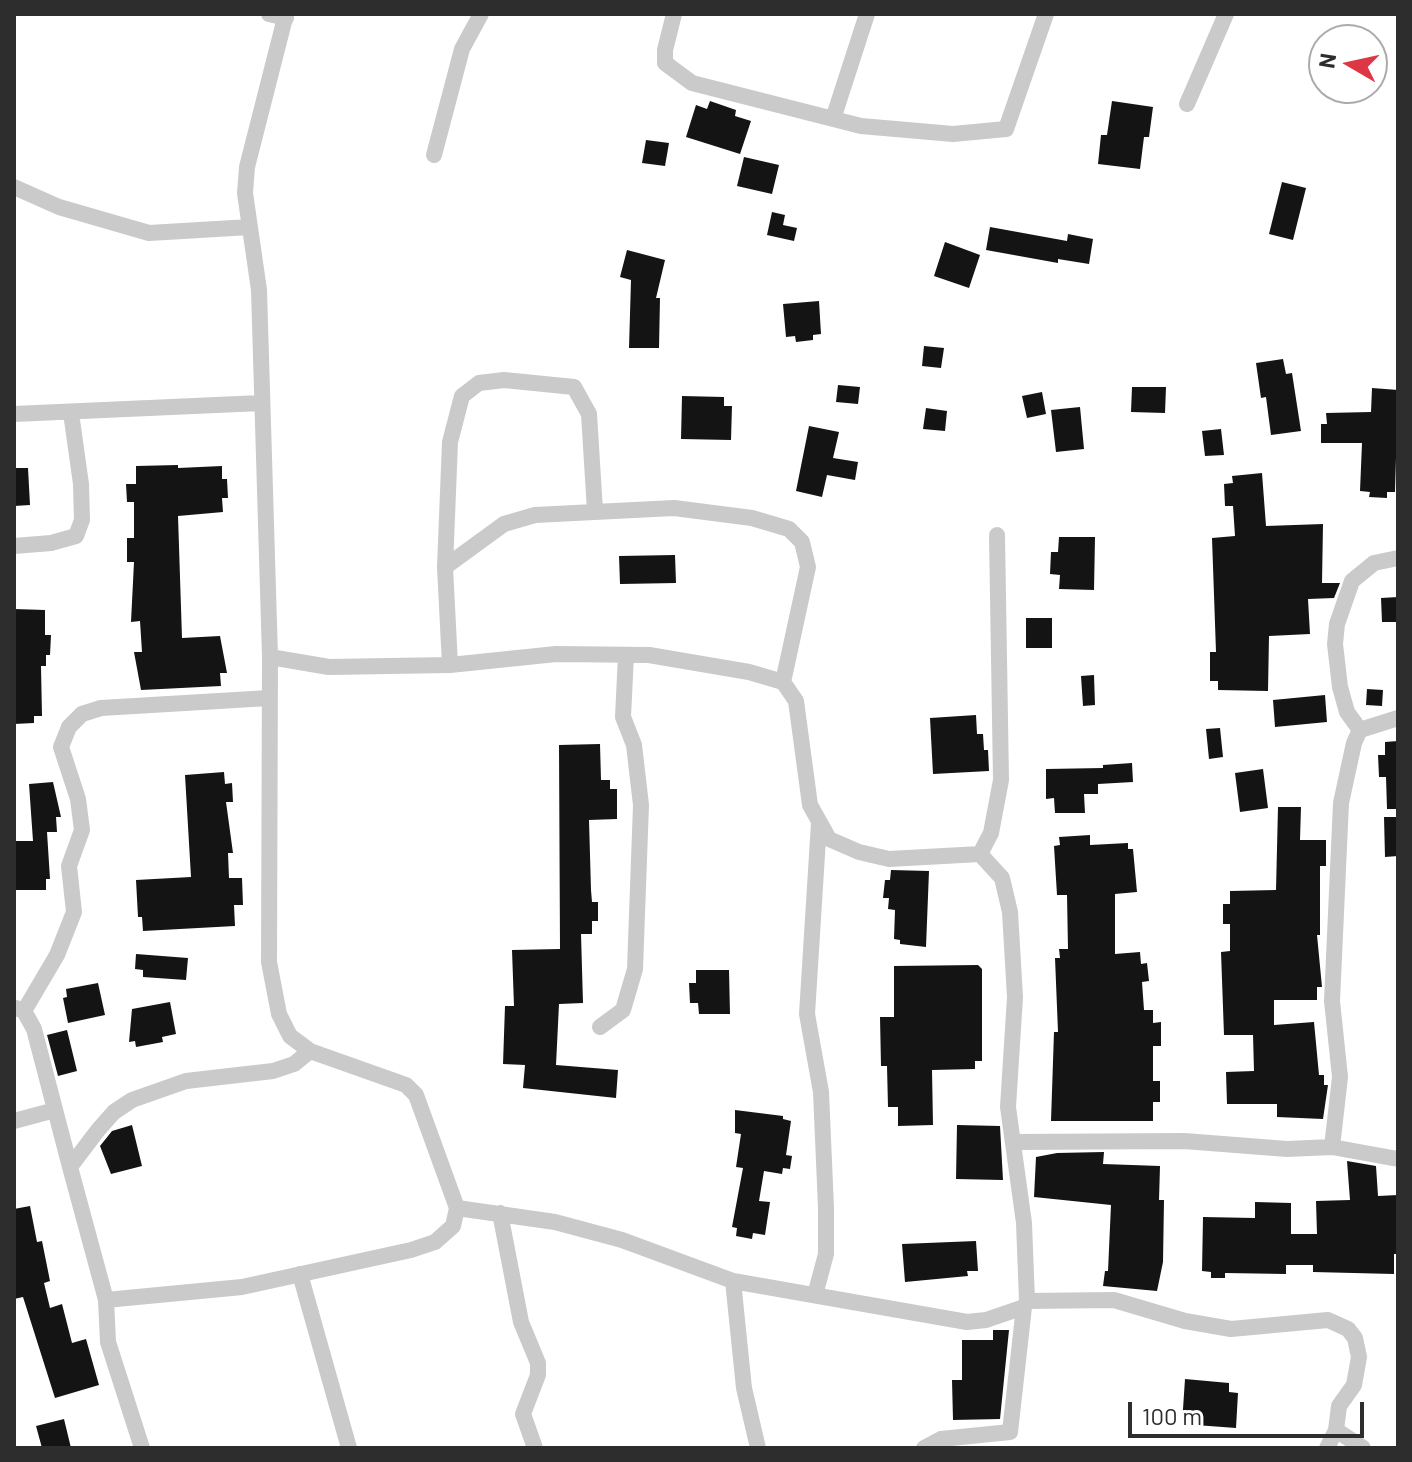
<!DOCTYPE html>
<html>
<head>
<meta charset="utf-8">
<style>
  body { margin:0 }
  #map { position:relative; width:1412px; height:1462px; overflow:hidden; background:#fff; font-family:Barlow,sans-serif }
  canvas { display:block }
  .frame { position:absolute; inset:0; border:16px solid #2d2d2d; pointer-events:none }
  .north { position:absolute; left:1308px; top:24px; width:80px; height:80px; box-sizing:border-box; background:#fff; border:2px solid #ababab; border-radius:50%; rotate:279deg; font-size:22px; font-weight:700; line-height:32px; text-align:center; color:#2d2d2d }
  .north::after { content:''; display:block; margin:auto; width:28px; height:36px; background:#dd3645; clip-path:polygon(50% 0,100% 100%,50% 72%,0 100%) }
  .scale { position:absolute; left:1128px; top:1402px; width:236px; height:36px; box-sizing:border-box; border:4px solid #2d2d2d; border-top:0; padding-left:10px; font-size:24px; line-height:28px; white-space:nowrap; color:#2d2d2d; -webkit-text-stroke:6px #fff; paint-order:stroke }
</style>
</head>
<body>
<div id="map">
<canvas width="1412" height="1462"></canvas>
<div class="frame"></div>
<div class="north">N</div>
<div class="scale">100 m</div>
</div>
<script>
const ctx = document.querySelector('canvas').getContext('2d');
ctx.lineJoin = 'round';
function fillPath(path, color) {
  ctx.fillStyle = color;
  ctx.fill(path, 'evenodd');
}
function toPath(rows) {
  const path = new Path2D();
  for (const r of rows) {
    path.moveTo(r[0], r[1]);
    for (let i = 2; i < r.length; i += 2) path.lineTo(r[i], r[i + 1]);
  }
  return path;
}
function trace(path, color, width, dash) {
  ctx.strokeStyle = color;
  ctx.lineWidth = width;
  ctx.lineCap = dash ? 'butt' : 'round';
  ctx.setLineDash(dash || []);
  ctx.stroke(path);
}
fillPath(toPath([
  [710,101,736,110,735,116,751,121,740,154,686,137,696,105,707,109],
  [1112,101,1153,107,1149,137,1144,137,1140,169,1098,164,1101,135,1107,135],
  [646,140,669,143,665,166,642,163],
  [744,157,779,165,772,194,737,186],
  [1282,182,1306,188,1293,240,1269,234],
  [772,212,785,215,783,225,797,228,794,241,767,235],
  [990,227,1067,241,1068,234,1093,239,1089,264,1058,259,1058,263,986,250],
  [945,242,980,255,969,288,934,276],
  [627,250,665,260,656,298,660,298,659,348,629,348,631,280,620,277],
  [819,301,821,334,813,335,813,340,796,342,795,336,786,337,783,304],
  [924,346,944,348,941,368,922,366],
  [1283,359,1286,374,1292,373,1301,431,1271,435,1266,397,1261,398,1256,363],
  [838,385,860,387,858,404,836,402],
  [1132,387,1166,387,1165,413,1131,412],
  [1372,388,1398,390,1395,492,1387,492,1387,498,1369,497,1370,492,1360,491,1362,443,1321,443,1321,424,1327,424,1326,413,1371,412],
  [1042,392,1046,414,1027,418,1022,396],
  [682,396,724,397,724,406,732,406,731,440,681,439],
  [1080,407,1084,449,1056,452,1051,410],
  [926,408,947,411,945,431,923,429],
  [809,426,839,432,833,458,858,462,855,480,827,475,822,497,796,491],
  [1221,429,1224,455,1205,456,1202,431],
  [178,465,178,468,222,466,222,479,227,479,228,498,222,498,223,512,178,516,182,638,220,636,227,673,220,673,221,686,141,690,134,652,142,652,140,621,131,622,134,562,127,562,127,538,134,538,134,502,127,502,126,484,136,484,136,466],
  [14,468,28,468,30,505,14,506],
  [1262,473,1266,526,1323,524,1322,583,1340,583,1334,598,1308,599,1310,634,1269,636,1268,691,1218,690,1218,681,1210,681,1210,652,1216,652,1212,538,1235,536,1233,506,1225,506,1224,484,1233,483,1232,476],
  [1059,537,1095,537,1094,590,1059,589,1060,575,1050,574,1051,552,1058,552],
  [675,555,676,583,620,584,619,556],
  [1398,597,1398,622,1382,622,1381,598],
  [14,609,45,610,45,635,51,635,50,655,46,655,46,666,41,666,42,716,34,716,34,723,14,724],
  [1026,618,1052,618,1052,648,1026,648],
  [1094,675,1095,705,1083,706,1081,676],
  [1367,689,1383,690,1382,706,1366,705],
  [1325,695,1327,722,1275,727,1273,700],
  [976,715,977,734,983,734,984,750,988,750,989,771,933,774,930,718],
  [1220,728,1223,757,1209,759,1206,729],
  [1398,741,1398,809,1387,809,1386,777,1379,777,1378,755,1385,755,1385,742],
  [600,744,601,780,610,780,610,789,617,789,617,819,589,820,591,890,592,902,598,902,598,921,592,921,592,934,581,934,583,1003,559,1004,556,1065,618,1070,616,1098,523,1088,525,1065,503,1064,505,1006,514,1006,512,950,560,949,559,745],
  [1132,763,1133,782,1098,784,1098,794,1084,794,1085,813,1055,813,1054,798,1046,799,1046,769,1103,768,1103,765],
  [1263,769,1268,808,1240,812,1235,773],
  [224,772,225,784,232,783,233,802,226,802,233,853,228,853,229,878,242,878,243,905,234,905,235,926,143,931,142,917,138,917,136,880,191,877,185,775],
  [53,782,61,817,56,817,57,832,47,832,50,879,46,879,46,890,14,890,14,841,33,841,29,784],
  [1278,807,1301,807,1300,840,1326,840,1326,866,1320,866,1320,935,1317,935,1322,987,1317,987,1317,1000,1274,1000,1274,1025,1314,1022,1319,1075,1324,1075,1324,1085,1328,1085,1323,1119,1277,1117,1277,1104,1227,1104,1226,1072,1254,1071,1253,1035,1224,1035,1221,952,1230,951,1230,924,1223,924,1223,904,1230,904,1230,891,1276,890],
  [1384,817,1398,817,1398,856,1385,857],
  [1090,835,1090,845,1128,843,1128,849,1133,849,1137,892,1115,894,1115,954,1140,952,1141,964,1147,963,1149,981,1142,982,1144,1010,1153,1010,1153,1023,1161,1022,1161,1046,1153,1046,1153,1081,1160,1081,1160,1102,1153,1102,1153,1121,1051,1121,1054,1032,1058,1032,1055,958,1060,958,1059,949,1068,949,1067,895,1057,895,1054,846,1060,845,1059,837],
  [891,870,929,871,926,947,900,944,900,940,894,939,895,910,888,909,889,898,883,898,885,880,890,880],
  [136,954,188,958,186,980,143,977,143,970,135,969],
  [978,965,982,969,982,1061,975,1061,975,1069,932,1070,933,1125,898,1126,898,1107,888,1107,887,1066,881,1066,880,1017,894,1017,894,966],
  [696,970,729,970,730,1014,699,1014,698,1003,690,1003,689,983,696,983],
  [98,983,105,1015,68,1023,63,998,67,997,66,989],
  [170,1002,176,1034,162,1037,163,1042,136,1047,135,1041,129,1042,132,1009],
  [67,1030,77,1071,58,1076,47,1035],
  [735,1110,783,1116,783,1119,791,1121,786,1155,792,1156,790,1169,783,1168,782,1174,764,1171,759,1201,770,1202,765,1235,753,1233,752,1239,736,1236,737,1228,732,1227,743,1168,736,1167,741,1134,735,1133],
  [132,1125,142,1166,111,1174,100,1146,112,1131],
  [957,1125,1000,1126,1003,1180,956,1179],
  [1104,1152,1103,1164,1160,1166,1159,1200,1164,1200,1163,1262,1157,1291,1103,1286,1105,1271,1108,1271,1111,1205,1034,1197,1036,1157,1057,1153],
  [1347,1161,1376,1166,1378,1196,1398,1195,1398,1254,1394,1254,1394,1274,1313,1272,1313,1265,1286,1265,1286,1274,1225,1273,1225,1278,1211,1278,1211,1272,1202,1271,1203,1217,1255,1218,1255,1202,1291,1203,1291,1234,1317,1234,1316,1201,1350,1200],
  [30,1206,37,1242,42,1241,50,1281,44,1283,50,1308,62,1304,72,1343,86,1339,99,1385,55,1398,23,1297,14,1299,14,1209],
  [976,1241,978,1271,967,1271,968,1276,905,1282,902,1244],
  [993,1330,1009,1330,1000,1419,953,1420,952,1380,962,1380,962,1340,993,1340],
  [1185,1379,1229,1383,1229,1392,1238,1393,1236,1428,1182,1424],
  [64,1419,71,1448,42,1448,36,1426]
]), '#141414');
trace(toPath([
  [269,14,286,18],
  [286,14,247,167,245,193,259,290,270,657,269,962,279,1014,290,1036,310,1051,406,1085,416,1095,457,1208,453,1226,435,1242,411,1250,242,1287,106,1300,70,1167,98,1130,114,1112,132,1100,186,1081,273,1071,294,1064,310,1051],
  [674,14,665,50,665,63,692,83,861,126,953,134,1006,129,1046,14],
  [1187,104,1226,14],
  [833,119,867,14],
  [434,155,462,49,481,14],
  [14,187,59,207,149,233,250,227],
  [14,414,261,403],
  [14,546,51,543,76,536,82,520,81,484,71,413],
  [445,567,504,524,535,515,674,508,752,518,789,529,802,542,808,567,783,682],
  [270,657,329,667,450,665,556,654,649,655,749,672,783,682,796,701,810,805,829,839,859,852,889,859,980,854,991,833,1001,780,997,535],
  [450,665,445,567,450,442,462,396,479,383,504,380,574,387,589,414,595,511],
  [1360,730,1347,712,1340,687,1335,644,1337,624,1352,581,1374,563,1398,558],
  [980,854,1002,878,1010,912,1015,997,1008,1107,1024,1223,1027,1301],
  [16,1008,24,1011,34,1029,70,1167],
  [24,1011,57,955,74,912,69,866,82,830,78,799,61,747,69,727,82,714,101,708,269,698],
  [600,1027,623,1010,635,969,641,805,634,745,623,717,626,655],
  [14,1121,55,1110],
  [1014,1142,1184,1141,1287,1149,1332,1147,1398,1159],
  [1332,1147,1340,1077,1332,1001,1341,803,1354,743,1360,730,1398,718],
  [457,1208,555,1222,622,1240,733,1281,967,1322,986,1320,1024,1307,1027,1301,1114,1300,1185,1321,1231,1329,1328,1320,1348,1329,1355,1338,1359,1357,1354,1385,1339,1406,1336,1430,1363,1448],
  [500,1213,521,1322,538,1363,538,1375,523,1414,535,1448],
  [300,1274,349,1448],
  [733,1281,744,1388,758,1448],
  [815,1295,826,1254,826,1208,821,1092,807,1014,819,823],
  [106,1300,108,1342,142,1448],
  [924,1448,941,1439,1010,1432,1024,1307],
  [1327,1448,1336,1430]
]), '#cacaca', 16);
</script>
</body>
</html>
